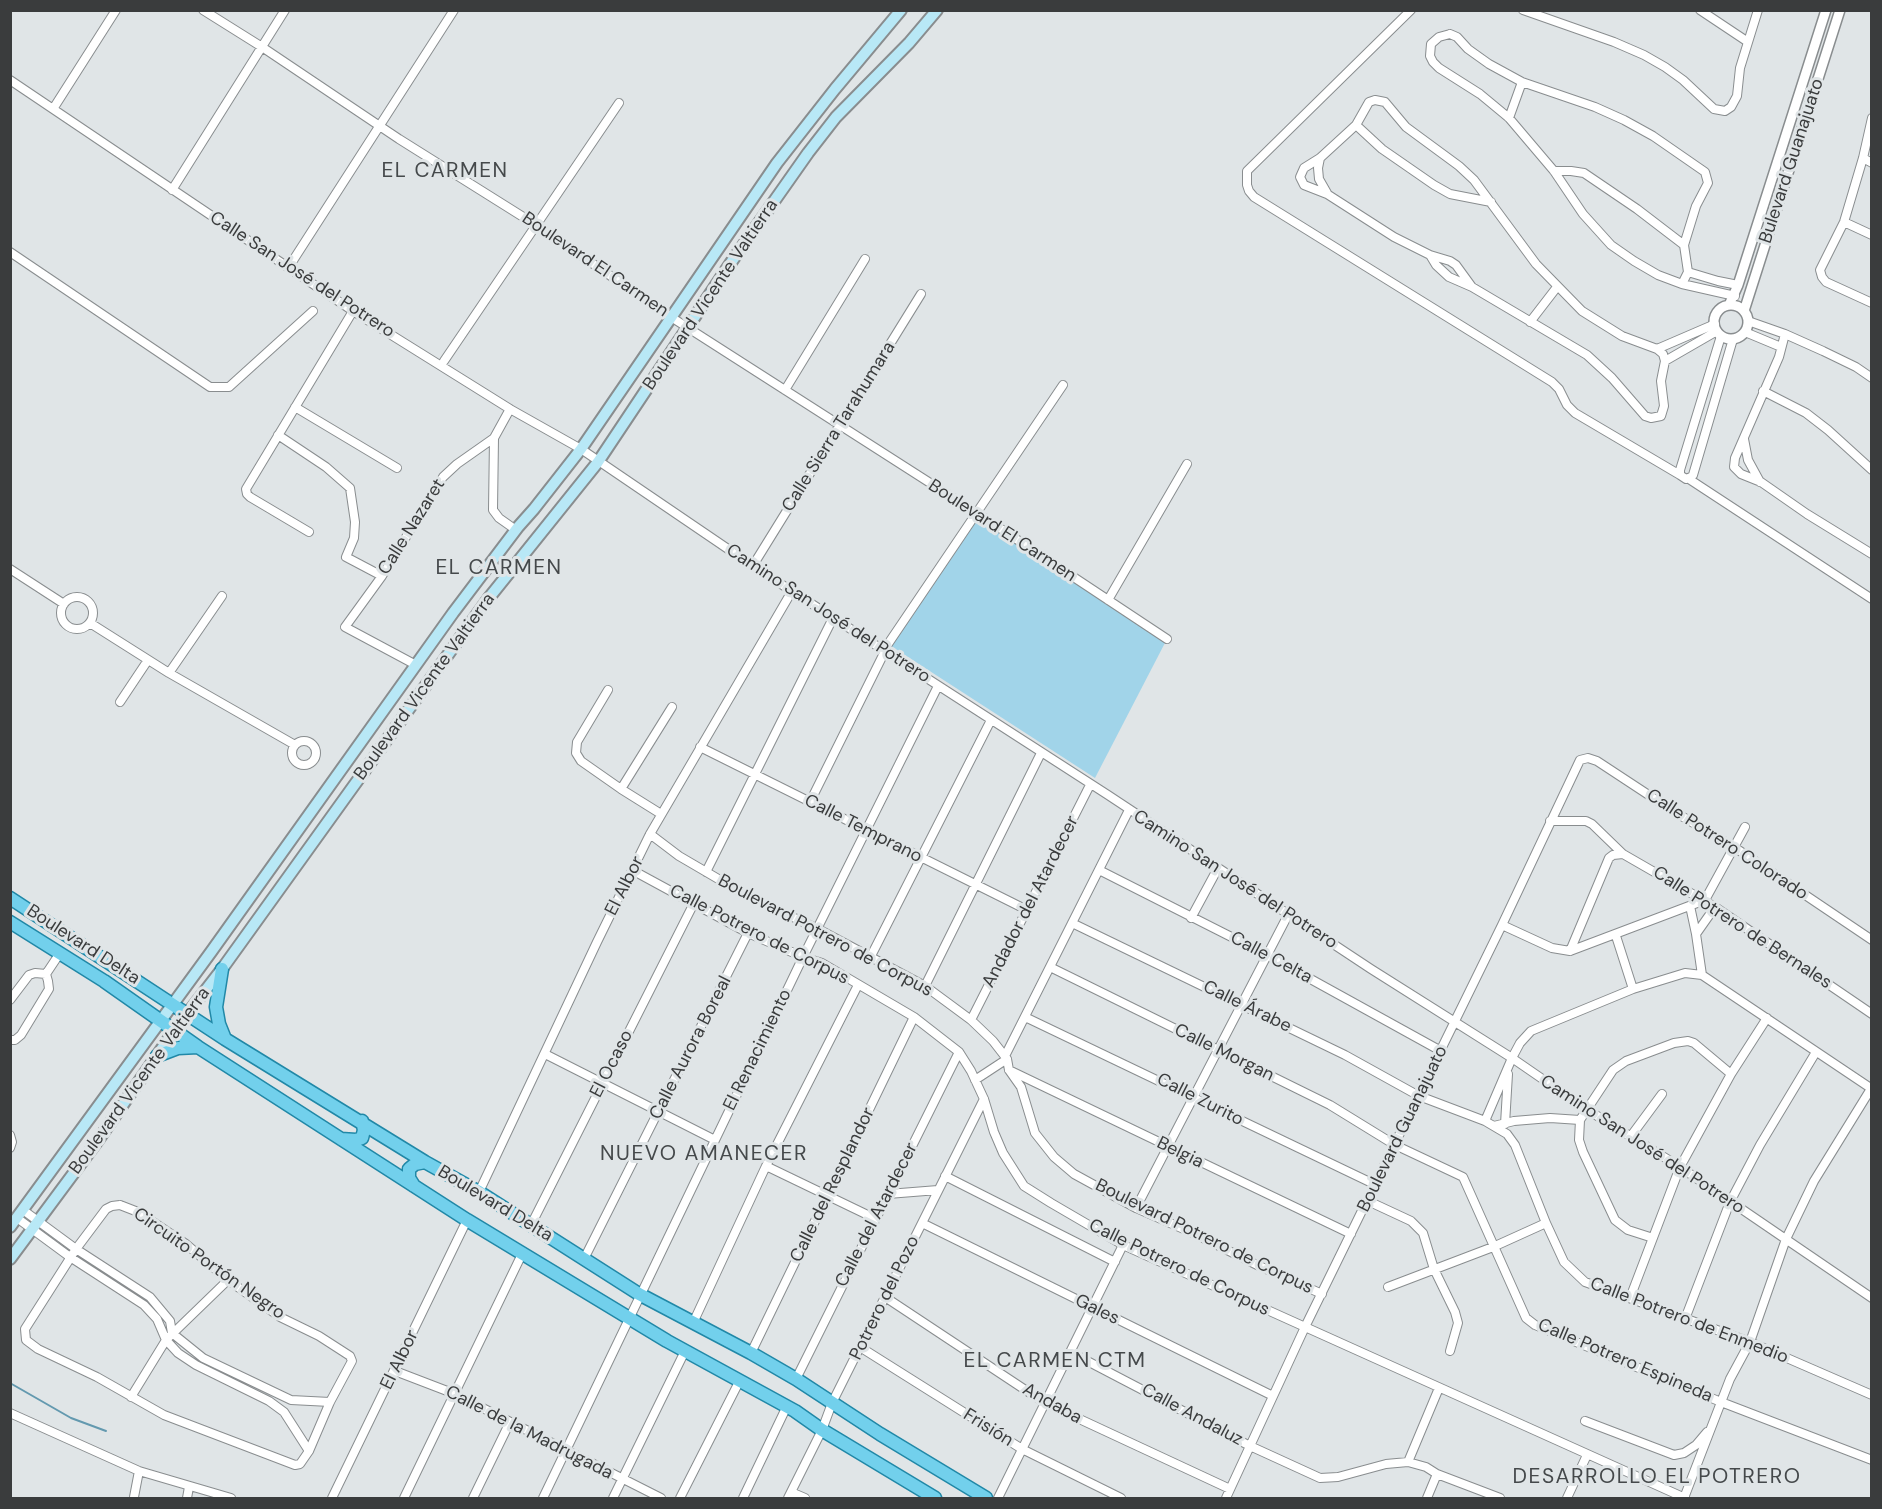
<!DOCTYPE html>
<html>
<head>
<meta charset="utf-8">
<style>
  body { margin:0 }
  #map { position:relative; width:1882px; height:1509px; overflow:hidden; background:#e0e5e7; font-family:"DM Sans",sans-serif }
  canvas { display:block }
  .frame { position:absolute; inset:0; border:12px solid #3a3c3d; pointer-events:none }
</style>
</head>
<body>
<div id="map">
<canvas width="1882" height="1509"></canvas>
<div class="frame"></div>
</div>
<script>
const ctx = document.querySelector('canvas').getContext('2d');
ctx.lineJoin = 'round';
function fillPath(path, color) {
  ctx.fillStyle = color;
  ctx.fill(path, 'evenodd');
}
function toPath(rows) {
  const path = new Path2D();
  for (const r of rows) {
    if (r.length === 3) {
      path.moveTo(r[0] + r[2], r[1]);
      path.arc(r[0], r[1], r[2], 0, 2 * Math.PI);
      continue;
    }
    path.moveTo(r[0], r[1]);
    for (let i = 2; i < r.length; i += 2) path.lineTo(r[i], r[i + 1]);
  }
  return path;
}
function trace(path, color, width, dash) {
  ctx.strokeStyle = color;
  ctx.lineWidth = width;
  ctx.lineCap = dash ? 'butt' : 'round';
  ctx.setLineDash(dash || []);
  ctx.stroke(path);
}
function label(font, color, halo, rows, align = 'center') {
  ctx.font = font + ' "DM Sans",sans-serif';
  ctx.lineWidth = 6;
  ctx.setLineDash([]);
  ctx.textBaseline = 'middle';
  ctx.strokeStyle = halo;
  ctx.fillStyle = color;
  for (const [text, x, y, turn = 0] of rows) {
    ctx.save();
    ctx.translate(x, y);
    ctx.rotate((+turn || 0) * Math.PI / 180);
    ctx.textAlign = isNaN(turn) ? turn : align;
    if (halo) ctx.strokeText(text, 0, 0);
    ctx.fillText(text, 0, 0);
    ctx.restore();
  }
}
fillPath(toPath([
  [977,513,1167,639,1095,778,888,644]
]), '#a1d4e9');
trace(toPath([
  [10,1383,71,1418,106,1431]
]), '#6399af', 2);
const minor = toPath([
  [203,10,262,47,399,139,536,225,671,317,977,513,1167,639],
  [1411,10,1247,171,1247,185,1249,191,1254,197,1552,382,1559,389,1567,405,1575,413,1680,475],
  [1523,10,1614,42,1644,55,1665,67,1683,80,1714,109,1725,111,1731,107,1737,96,1740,68,1758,10],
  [1700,10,1748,42],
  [1450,34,1457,37,1468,49,1489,64,1522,82,1595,107,1624,120,1653,136,1705,172,1708,183,1696,206,1684,245,1688,272,1682,284,1658,275,1634,261,1611,245,1583,214,1554,171,1509,118,1480,94,1439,68,1433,62,1430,56,1431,44,1439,37,1450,34],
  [10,80,353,311,510,409,581,449,753,566,1108,795,1371,969,1512,1058,1586,1109,1680,1167,1872,1298],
  [1375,100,1385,102,1406,127,1459,166,1474,180,1536,264,1582,311,1622,336,1657,349,1663,354,1665,361,1661,381,1664,406,1661,416,1651,418,1645,416,1612,378,1587,355,1472,287,1449,277,1436,265,1430,255,1394,237,1327,194,1304,185,1300,177,1304,168,1320,158,1356,125,1369,102,1375,100],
  [53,109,116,10],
  [1509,118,1522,82],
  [1872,118,1863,158,1844,222,1820,270,1822,277,1826,282,1872,303],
  [1356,125,1382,149,1434,185,1450,194,1491,202],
  [1320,158,1318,168,1319,179,1327,193],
  [1863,158,1872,163],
  [1554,171,1571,171,1584,173,1637,209,1684,245],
  [172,190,285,10],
  [1844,222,1872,235],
  [10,252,210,387,229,387,313,311],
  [1430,255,1450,261,1456,265,1472,287],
  [292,262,454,10],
  [1688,272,1718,281,1738,285],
  [1682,284,1735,296],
  [1748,321,1785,334,1823,351,1856,367,1872,378],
  [1530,322,1557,287],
  [1745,332,1781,347],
  [1785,334,1779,357,1735,458,1734,467,1741,474,1761,482,1807,514,1872,554],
  [1721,336,1680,470,1680,475,1686,479,1691,477,1693,475,1733,339],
  [1657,349,1715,324],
  [444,361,619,103],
  [1665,361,1717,331],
  [785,390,865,259],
  [1763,391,1806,413,1828,430,1872,470],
  [295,407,397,468],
  [278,435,326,467,350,488,355,522,354,538,346,557,382,576],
  [494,438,493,510,499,518,516,530],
  [1744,439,1748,460,1760,482],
  [1689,479,1872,599],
  [309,532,250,497,247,494,246,489,353,311],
  [757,559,921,294],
  [10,569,64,604],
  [77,613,16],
  [1108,600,1187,464],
  [90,623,169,673,295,745],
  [888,644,1063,385],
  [416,665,345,627,382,576,443,477,457,464,494,438,510,409],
  [169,673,222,596],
  [608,690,577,742,576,753,581,761,621,789,661,814],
  [120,702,148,660],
  [304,753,12],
  [700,747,1027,910],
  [621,789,672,707],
  [810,802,885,651],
  [1550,821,1586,821,1592,824,1623,854],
  [650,834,679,856,744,894,818,929,925,986,971,1020,993,1041,1007,1059,1009,1070,1021,1087,1035,1133,1054,1157,1074,1174,1136,1208,1195,1234,1257,1265,1322,1294],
  [632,870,748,933,803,957,822,963,914,1017,959,1052,971,1071,984,1099,994,1132,1003,1153,1024,1186,1051,1203,1123,1245,1685,1498],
  [1099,870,1267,955,1441,1051],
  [706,872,833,618],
  [1690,906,1696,934],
  [1191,918,1218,868],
  [1072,923,1345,1055,1419,1096,1485,1121,1507,1134,1515,1145,1546,1223,1564,1262,1585,1282,1750,1342,1872,1395],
  [1502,925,1552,948,1570,951,1705,900,1745,827],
  [1616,936,1633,989],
  [1570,951,1609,858,1613,855,1623,854,1715,907,1872,1014],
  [871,956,991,720],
  [1050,967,1330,1105,1395,1145,1463,1177,1526,1318,1535,1325,1721,1402,1872,1460],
  [46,974,60,953],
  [1702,975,1696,934,1715,907],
  [925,986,1041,753],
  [10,1000,29,975,35,973,46,974,48,981,49,989,21,1035,15,1040,10,1040],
  [1025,1017,1376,1185],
  [971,1020,1090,785],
  [545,1054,715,1140],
  [1005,1056,1129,810],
  [1009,1070,1351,1234],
  [975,1080,1007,1059],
  [1485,1121,1512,1058,1520,1043,1531,1031,1633,989,1685,973,1702,975,1872,1089],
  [1505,1124,1508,1074],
  [1494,1126,1514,1121,1550,1118,1580,1120],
  [10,1135,12,1142,10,1148],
  [1631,1136,1662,1094],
  [766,1166,876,1219],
  [945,1176,1115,1262],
  [479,1192,597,942,650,834,792,591],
  [888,1194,938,1190],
  [1368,1201,1411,1221,1423,1233,1434,1269,1455,1312,1458,1323,1450,1351],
  [120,1205,138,1212,186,1244,228,1280,280,1317,319,1336,350,1356,352,1361,330,1402,309,1451,300,1464,295,1465,164,1415,97,1377,38,1349,26,1340,25,1329,76,1249,106,1209,112,1206,120,1205],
  [1136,1208,1289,913],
  [23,1210,76,1249,150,1297,170,1321,172,1333,203,1358,291,1400,330,1402],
  [17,1218,70,1257,144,1305,157,1319,166,1340,178,1353,196,1365,269,1401,284,1412,309,1451],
  [922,1223,1273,1396],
  [531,1225,694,903],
  [1653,1238,1628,1230,1615,1220,1583,1152,1579,1140,1580,1120,1613,1070,1626,1061,1674,1043,1688,1041,1694,1043,1731,1074],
  [584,1259,748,933],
  [1388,1287,1493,1247,1546,1223],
  [885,1297,1045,1403,1230,1489],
  [1630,1298,1680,1167,1731,1074,1767,1018],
  [1685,1319,1730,1202,1760,1145,1816,1052],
  [693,1323,766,1166,858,985],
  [860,1347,1022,1449,1121,1498],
  [1070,1352,1250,1446,1320,1478,1338,1477,1386,1464,1408,1462,1426,1467,1437,1474,1500,1498],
  [751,1353,914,1017],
  [395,1371,455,1394,661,1498],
  [796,1379,959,1052],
  [131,1397,166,1340,228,1280],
  [10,1413,139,1471,231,1498],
  [1585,1421,1674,1455,1684,1453,1696,1445,1707,1432],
  [1408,1462,1439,1388],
  [791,1492,805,1498],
  [134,1497,139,1471],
  [187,1498,189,1487],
  [332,1498,467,1220],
  [404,1498,522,1254],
  [473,1498,510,1422],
  [543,1498,803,957,938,686],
  [613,1498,685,1351],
  [680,1498,740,1380],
  [743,1498,787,1406],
  [788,1498,822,1430,832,1403,984,1099],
  [998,1498,1123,1245],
  [1226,1498,1305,1327,1502,925,1580,760,1588,758,1597,761,1673,811,1734,847,1872,940],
  [1427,1498,1437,1474],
  [1567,1498,1587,1455],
  [1684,1498,1730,1379,1750,1342,1786,1239,1814,1181,1872,1087]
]);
const tertiary = toPath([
  [1729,305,1738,285,1826,10],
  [1731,322,17],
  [1744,311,1840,10]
]);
const secondary = toPath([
  [10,1227,211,952,453,613,518,527,534,509,581,449,777,163,835,89,901,10],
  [10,1259,99,1139,174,1031,222,969,488,599,598,462,732,261,808,153,836,117,909,43,937,10]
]);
const primary = toPath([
  [10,898,225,1039,425,1162,479,1192,639,1294,751,1353,796,1379,880,1434,986,1498],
  [10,922,104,981,198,1047,467,1220,667,1341,795,1411,822,1430,935,1498],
  [222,969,216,1007,219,1024,225,1039],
  [157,1056,178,1048,198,1047],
  [341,1139,356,1140,362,1138,364,1130,362,1121],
  [414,1186,409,1178,409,1169,415,1164,425,1162]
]);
trace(minor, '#898d8f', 10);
trace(tertiary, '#898d8f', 12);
trace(secondary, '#898d8f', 14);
trace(primary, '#2188a7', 15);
trace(minor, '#fff', 8);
trace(tertiary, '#fff', 9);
trace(secondary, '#b8e8f6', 10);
trace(primary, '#72d0ec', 12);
label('18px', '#3a3c3d', '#e0e5e7', [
  ["Bulevard Guanajuato",1792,161,-72],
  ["Boulevard El Carmen",595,265,34],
  ["Calle San José del Potrero",302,275,33],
  ["Boulevard Vicente Valtierra",711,295,-56],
  ["Calle Sierra Tarahumara",839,427,-58],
  ["Calle Nazaret",412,527,-58],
  ["Boulevard El Carmen",1002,531,33],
  ["Camino San José del Potrero",828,614,33],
  ["Boulevard Vicente Valtierra",425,687,-54],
  ["Calle Temprano",863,829,27],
  ["Calle Potrero Colorado",1727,845,33],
  ["Camino San José del Potrero",1235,880,33],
  ["El Albor",625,886,-63],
  ["Andador del Atardecer",1031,902,-63],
  ["Calle Potrero de Bernales",1742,928,33],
  ["Calle Potrero de Corpus",759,935,27],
  ["Boulevard Potrero de Corpus",825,936,28],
  ["Boulevard Delta",83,945,33],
  ["Calle Celta",1271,958,28],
  ["Calle Árabe",1247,1007,26],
  ["Calle Aurora Boreal",691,1048,-63],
  ["El Renacimiento",758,1050,-64],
  ["Calle Morgan",1224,1053,26],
  ["El Ocaso",612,1064,-63],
  ["Boulevard Vicente Valtierra",140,1081,-54],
  ["Calle Zurito",1200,1100,27],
  ["Boulevard Guanajuato",1403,1129,-64],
  ["Camino San José del Potrero",1642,1145,33],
  ["Belgia",1180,1153,26],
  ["Calle del Resplandor",833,1185,-64],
  ["Boulevard Delta",495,1204,31],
  ["Calle del Atardecer",877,1215,-63],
  ["Boulevard Potrero de Corpus",1204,1237,26],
  ["Circuito Portón Negro",209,1264,35],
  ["Calle Potrero de Corpus",1179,1268,26],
  ["Potrero del Pozo",885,1298,-64],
  ["Gales",1097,1310,26],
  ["Calle Potrero de Enmedio",1689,1321,21],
  ["El Albor",400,1360,-64],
  ["Calle Potrero Espineda",1625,1361,23],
  ["Andaba",1052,1404,29],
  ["Calle Andaluz",1192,1415,28],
  ["Frisión",988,1428,32],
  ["Calle de la Madrugada",529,1433,27]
]);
ctx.letterSpacing = '1.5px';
label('21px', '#45494b', '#e0e5e7', [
  ["EL CARMEN",445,171],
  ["EL CARMEN",499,568],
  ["NUEVO AMANECER",704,1154],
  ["EL CARMEN CTM",1055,1361],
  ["DESARROLLO EL POTRERO",1657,1477]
]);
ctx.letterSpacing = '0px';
</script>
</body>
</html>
